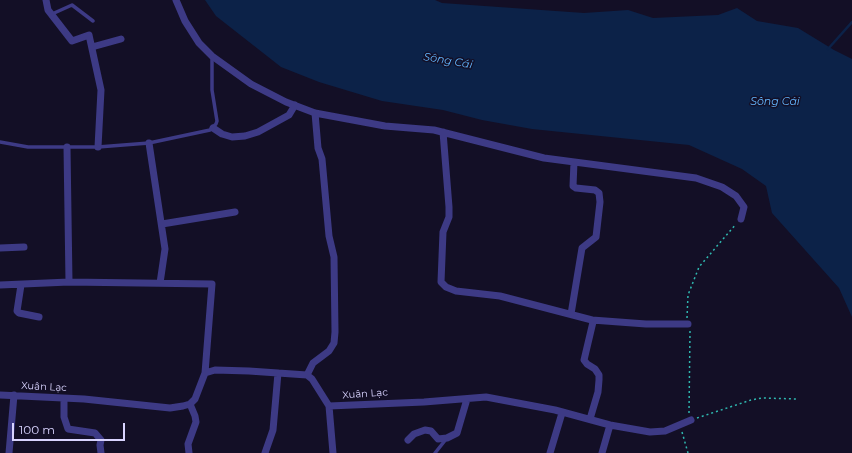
<!DOCTYPE html>
<html>
<head>
<meta charset="utf-8">
<style>
  body { margin:0 }
  #map { position:relative; width:852px; height:453px; overflow:hidden; background:#130f26; font-family:Montserrat,sans-serif }
  canvas { display:block }
  .scale { position:absolute; left:12px; top:423px; width:113px; height:18px; box-sizing:border-box; border:2px solid #d9d4ff; border-top:0; padding-left:5px; font-size:12px; line-height:14px; white-space:nowrap; color:#d9d4ff; -webkit-text-stroke:3px #130f26; paint-order:stroke }
</style>
</head>
<body>
<div id="map">
<canvas width="852" height="453"></canvas>
<div class="scale">100 m</div>
</div>
<script>
const ctx = document.querySelector('canvas').getContext('2d');
ctx.lineJoin = 'round';
function fillPath(path, color) {
  ctx.fillStyle = color;
  ctx.fill(path, 'evenodd');
}
function toPath(rows) {
  const path = new Path2D();
  for (const r of rows) {
    path.moveTo(r[0], r[1]);
    for (let i = 2; i < r.length; i += 2) path.lineTo(r[i], r[i + 1]);
  }
  return path;
}
function trace(path, color, width, dash) {
  ctx.strokeStyle = color;
  ctx.lineWidth = width;
  ctx.lineCap = dash ? 'butt' : 'round';
  ctx.setLineDash(dash || []);
  ctx.stroke(path);
}
function label(font, color, halo, rows, align = 'center') {
  ctx.font = font + ' Montserrat,sans-serif';
  ctx.lineWidth = 3;
  ctx.setLineDash([]);
  ctx.textBaseline = 'middle';
  ctx.strokeStyle = halo;
  ctx.fillStyle = color;
  for (const [text, x, y, turn = 0] of rows) {
    ctx.save();
    ctx.translate(x, y);
    ctx.rotate((+turn || 0) * Math.PI / 180);
    ctx.textAlign = isNaN(turn) ? turn : align;
    if (halo) ctx.strokeText(text, 0, 0);
    ctx.fillText(text, 0, 0);
    ctx.restore();
  }
}
fillPath(toPath([
  [205,0,435,0,442,3,584,13,628,10,653,18,718,15,737,8,757,21,798,28,834,50,852,59,852,317,839,288,772,213,766,186,742,169,689,145,532,129,482,120,443,110,382,101,319,82,281,67,216,16]
]), '#0c2248');
trace(toPath([
  [828,49,852,22]
]), '#0c2248', 2.5);
trace(toPath([
  [687,318,688,295,699,267,736,224],
  [689,413,690,331],
  [697,418,751,400,762,398,798,399],
  [682,432,688,453]
]), '#2fb8b0', 1.5, [2, 3]);
trace(toPath([
  [52,14,72,5,93,21],
  [0,142,28,147,98,147,149,143,210,130,216,124,217,121,212,90,212,56],
  [435,453,447,438]
]), '#3d3a85', 3.5);
trace(toPath([
  [46,0,48,10,72,41,89,35,101,90,98,147],
  [176,0,185,21,199,43,212,56,251,84,286,102,315,113,385,126,434,130,544,158,696,178,722,187,736,196,744,207,741,219],
  [92,47,121,39],
  [213,128,222,134,232,137,245,136,258,132,289,115,295,105],
  [443,132,449,207,449,217,443,232,441,282,446,287,456,291,500,296,592,320,593,322,584,360,587,364,595,369,599,375,599,380,598,392,590,419],
  [149,143,165,249,160,283],
  [67,147,69,282],
  [162,224,235,212],
  [0,248,24,247],
  [0,285,69,282,212,284,205,373],
  [21,285,17,311,19,313,39,317],
  [571,314,582,248,596,237,600,202,599,193,595,190,576,188,573,186,574,162],
  [592,320,646,324,688,324],
  [307,375,313,363,329,351,334,343,335,332,334,257,329,236,322,159,318,148,315,113],
  [0,395,84,399,170,408,183,406,190,404,195,399,205,373,215,370,249,371,307,375,312,379,329,406,424,402,486,397,555,410,610,425,650,432,665,431,691,420],
  [64,399,64,417,68,429,95,433,101,440,100,445,101,453],
  [329,406,333,453],
  [408,440,414,434,425,430,431,431,438,439,447,438,457,433,467,399],
  [9,453,14,395],
  [189,453,188,444,196,422,195,416,190,404],
  [265,453,273,430,278,373],
  [550,453,562,413],
  [602,453,610,425]
]), '#3d3a85', 7);
label('10px', '#d9d4ff', '#130f26', [
  ["Xuân Lạc",44,387,3],
  ["Xuân Lạc",365,394,-4]
]);
label('italic 11px', '#62b6ff', '#130f26', [
  ["Sông Cái",448,61,10],
  ["Sông Cái",775,102]
]);
</script>
</body>
</html>
